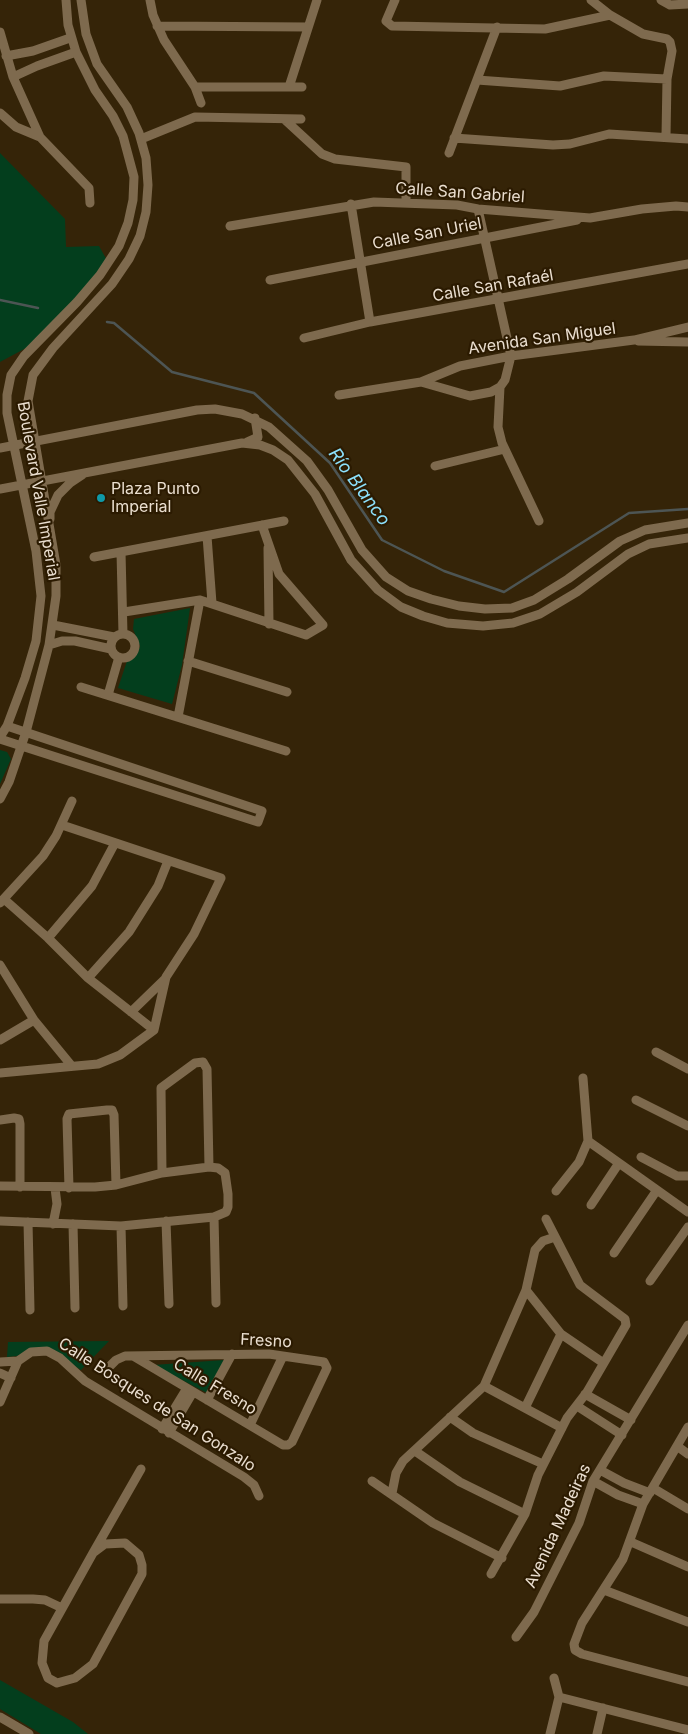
<!DOCTYPE html>
<html>
<head>
<meta charset="utf-8">
<style>
  body { margin:0 }
  canvas { display:block; background:#352408 }
</style>
</head>
<body>
<canvas width="688" height="1734"></canvas>
<script>
const ctx = document.querySelector('canvas').getContext('2d');
ctx.lineJoin = 'round';
function fillPath(path, color) {
  ctx.fillStyle = color;
  ctx.fill(path, 'evenodd');
}
function toPath(rows) {
  const path = new Path2D();
  for (const r of rows) {
    if (r.length === 3) {
      path.moveTo(r[0] + r[2], r[1]);
      path.arc(r[0], r[1], r[2], 0, 2 * Math.PI);
      continue;
    }
    path.moveTo(r[0], r[1]);
    for (let i = 2; i < r.length; i += 2) path.lineTo(r[i], r[i + 1]);
  }
  return path;
}
function trace(path, color, width, dash) {
  ctx.strokeStyle = color;
  ctx.lineWidth = width;
  ctx.lineCap = dash ? 'butt' : 'round';
  ctx.setLineDash(dash || []);
  ctx.stroke(path);
}
function label(font, color, halo, rows, align = 'center') {
  ctx.font = font + ' Inter,sans-serif';
  ctx.lineWidth = 4.5;
  ctx.setLineDash([]);
  ctx.textBaseline = 'middle';
  ctx.strokeStyle = halo;
  ctx.fillStyle = color;
  for (const [text, x, y, turn = 0] of rows) {
    ctx.save();
    ctx.translate(x, y);
    ctx.rotate((+turn || 0) * Math.PI / 180);
    ctx.textAlign = isNaN(turn) ? turn : align;
    if (halo) ctx.strokeText(text, 0, 0);
    ctx.fillText(text, 0, 0);
    ctx.restore();
  }
}
fillPath(toPath([
  [0,153,65,219,66,247,99,246,108,262,39,341,0,362],
  [190,608,182,665,172,704,118,688,127,661,138,652,140,646,133,629,134,619],
  [0,750,7,752,11,759,0,784],
  [109,1341,81,1370,52,1351,32,1349,17,1356,7,1357,8,1342],
  [224,1360,207,1393,153,1365],
  [0,1680,73,1722,88,1734,41,1734,0,1709]
]), '#033e1d');
trace(toPath([
  [0,300,38,308],
  [107,322,114,323,172,372,254,393,330,463,382,540,444,571,504,592,629,513,688,509]
]), '#4d5554', 2.5);
trace(toPath([
  [150,0,153,15,164,40,195,87,201,103],
  [395,0,386,21,392,26,545,29,610,15,591,0],
  [661,0,670,5,688,4],
  [610,15,643,34,667,39,670,42,672,51,667,79,666,136],
  [157,26,308,27],
  [0,32,13,77,40,137,89,188,90,203],
  [6,56,33,51,70,38],
  [13,77,37,66,76,52],
  [477,80,560,86,604,76,667,79],
  [195,87,302,87],
  [289,87,317,0],
  [0,113,16,127,40,137],
  [284,119,322,154,335,159,406,167,406,203],
  [454,138,553,145,570,144,609,134,688,139],
  [141,139,195,117,301,119],
  [449,153,497,27],
  [351,204,370,322],
  [230,226,374,202,457,205,478,209,590,218,642,209,676,206,688,207],
  [270,280,577,220],
  [304,338,370,322,688,264],
  [638,341,688,342],
  [421,382,470,396,491,392,500,387,505,380,511,356,478,209],
  [500,387,498,427,502,443,539,521],
  [339,395,421,382,460,366,511,356,634,340,688,327],
  [247,442,258,437,255,418],
  [0,448,197,410,215,409,242,414,269,427,307,461,328,490,362,550,386,577,408,591,431,599,459,606,485,609,512,608,534,600,568,579,620,541,645,530,688,523],
  [435,466,505,449],
  [0,489,242,443,260,445,273,450,288,460,315,494,351,560,378,590,401,607,423,616,447,623,483,626,513,623,540,614,577,592,628,554,649,544,688,538],
  [50,519,50,512,58,495,70,483,82,475],
  [207,536,212,603],
  [268,548,269,624],
  [121,552,123,634],
  [94,557,284,521],
  [124,612,200,600,306,635,323,625,279,574,262,525],
  [53,625,114,637],
  [123,646,12],
  [49,645,62,641,75,641,111,649],
  [188,661,287,692],
  [81,687,286,751],
  [108,695,119,657],
  [178,717,200,600],
  [0,737,7,726,25,678,36,641,41,596,36,551,7,413,7,395,11,375,24,356,77,302,100,275,119,246,128,223,133,200,134,177,123,136,113,116,95,90,76,52,68,25,66,0],
  [0,739,258,822,262,811,7,726],
  [0,799,9,782,26,732,49,645,56,596,56,565,28,401,33,375,53,348,112,284,129,259,140,236,146,212,148,185,146,158,139,133,127,107,97,64,86,34,81,0],
  [62,825,221,878,194,934,166,977,154,1030],
  [4,899,48,938,88,978,154,1030],
  [0,903,43,856,56,836,72,801],
  [48,938,92,886,115,843],
  [0,965,34,1020,71,1065],
  [88,978,129,932,158,886,168,861],
  [131,1012,165,979],
  [0,1040,34,1020],
  [656,1052,688,1069],
  [0,1073,98,1064,120,1055,154,1030],
  [636,1100,688,1126],
  [0,1120,14,1118,19,1119,20,1124,20,1187],
  [588,1141,688,1212],
  [641,1157,677,1176,688,1176],
  [162,1173,161,1088,195,1063,203,1062,207,1069,209,1167],
  [0,1186,95,1187,116,1185,162,1173,209,1167,218,1168,225,1173,228,1194,228,1207,226,1212,214,1217,121,1226,0,1221],
  [69,1188,67,1119,69,1114,107,1110,112,1110,114,1115,116,1185],
  [556,1191,579,1162,588,1141,583,1078],
  [591,1205,619,1163],
  [214,1217,216,1303],
  [166,1221,169,1304],
  [28,1222,30,1310],
  [53,1224,57,1204,55,1188],
  [73,1224,75,1308],
  [121,1226,123,1306],
  [614,1253,657,1190],
  [650,1281,688,1227],
  [526,1290,561,1334,602,1362],
  [0,1362,18,1361],
  [110,1366,116,1360,125,1356,269,1354,324,1362,327,1368,292,1442,288,1445,283,1445,133,1356],
  [0,1373,11,1378],
  [484,1386,562,1428],
  [585,1394,631,1420],
  [207,1400,232,1354],
  [0,1402,18,1361,31,1352,47,1351,60,1358,85,1381,244,1477,254,1485,259,1496],
  [577,1406,622,1435],
  [525,1408,561,1334],
  [450,1417,473,1433,543,1464],
  [250,1425,283,1356],
  [688,1427,643,1504,623,1559,582,1623,574,1644,575,1650,582,1654,688,1682],
  [162,1429,187,1388],
  [169,1433,193,1392],
  [677,1446,688,1454],
  [415,1451,460,1482,525,1514],
  [600,1470,624,1483,650,1493],
  [372,1481,433,1523,502,1558],
  [593,1481,618,1495,643,1504],
  [653,1488,688,1509],
  [392,1493,396,1473,403,1461,484,1386,526,1290,535,1250,543,1241,555,1237],
  [631,1542,688,1567],
  [93,1553,105,1544,125,1543,139,1555,142,1565,142,1574,93,1664,75,1678,57,1683,48,1678,42,1663,44,1641,93,1553,141,1469],
  [491,1574,525,1514,538,1475,567,1418,587,1392,626,1325,625,1319,580,1285,546,1219],
  [604,1590,688,1622],
  [0,1599,33,1599,45,1600,62,1608],
  [516,1637,534,1612,579,1523,593,1481,688,1325],
  [559,1697,688,1730],
  [0,1717,29,1734],
  [550,1734,559,1697,554,1678],
  [597,1734,603,1708]
]), '#7e6a4e', 9);
for (const [x, y, r, color] of [
  [101,498,5,"#0f9aa8"]
]) {
  const dot = new Path2D();
  dot.arc(x, y, r, 0, 2 * Math.PI);
  ctx.fillStyle = color;
  ctx.fill(dot);
  trace(dot, '#2b1a00', 2);
}
label('16px', '#eadecf', '#2b1a00', [
  ["Calle San Gabriel",460,193,4],
  ["Calle San Uriel",427,234,-11],
  ["Calle San Rafaél",493,286,-10],
  ["Avenida San Miguel",542,339,-8],
  ["Boulevard Valle Imperial",38,491,80],
  ["Fresno",266,1341,3],
  ["Calle Fresno",215,1387,31],
  ["Calle Bosques de San Gonzalo",157,1405,33],
  ["Avenida Madeiras",558,1526,-65]
]);
label('16px', '#eadecf', '#2b1a00', [
  ["Plaza Punto",111,489],
  ["Imperial",111,507]
], 'left');
label('italic 18px', '#8ce0fb', '#2b1a00', [
  ["Río Blanco",359,487,54]
]);
</script>
</body>
</html>
